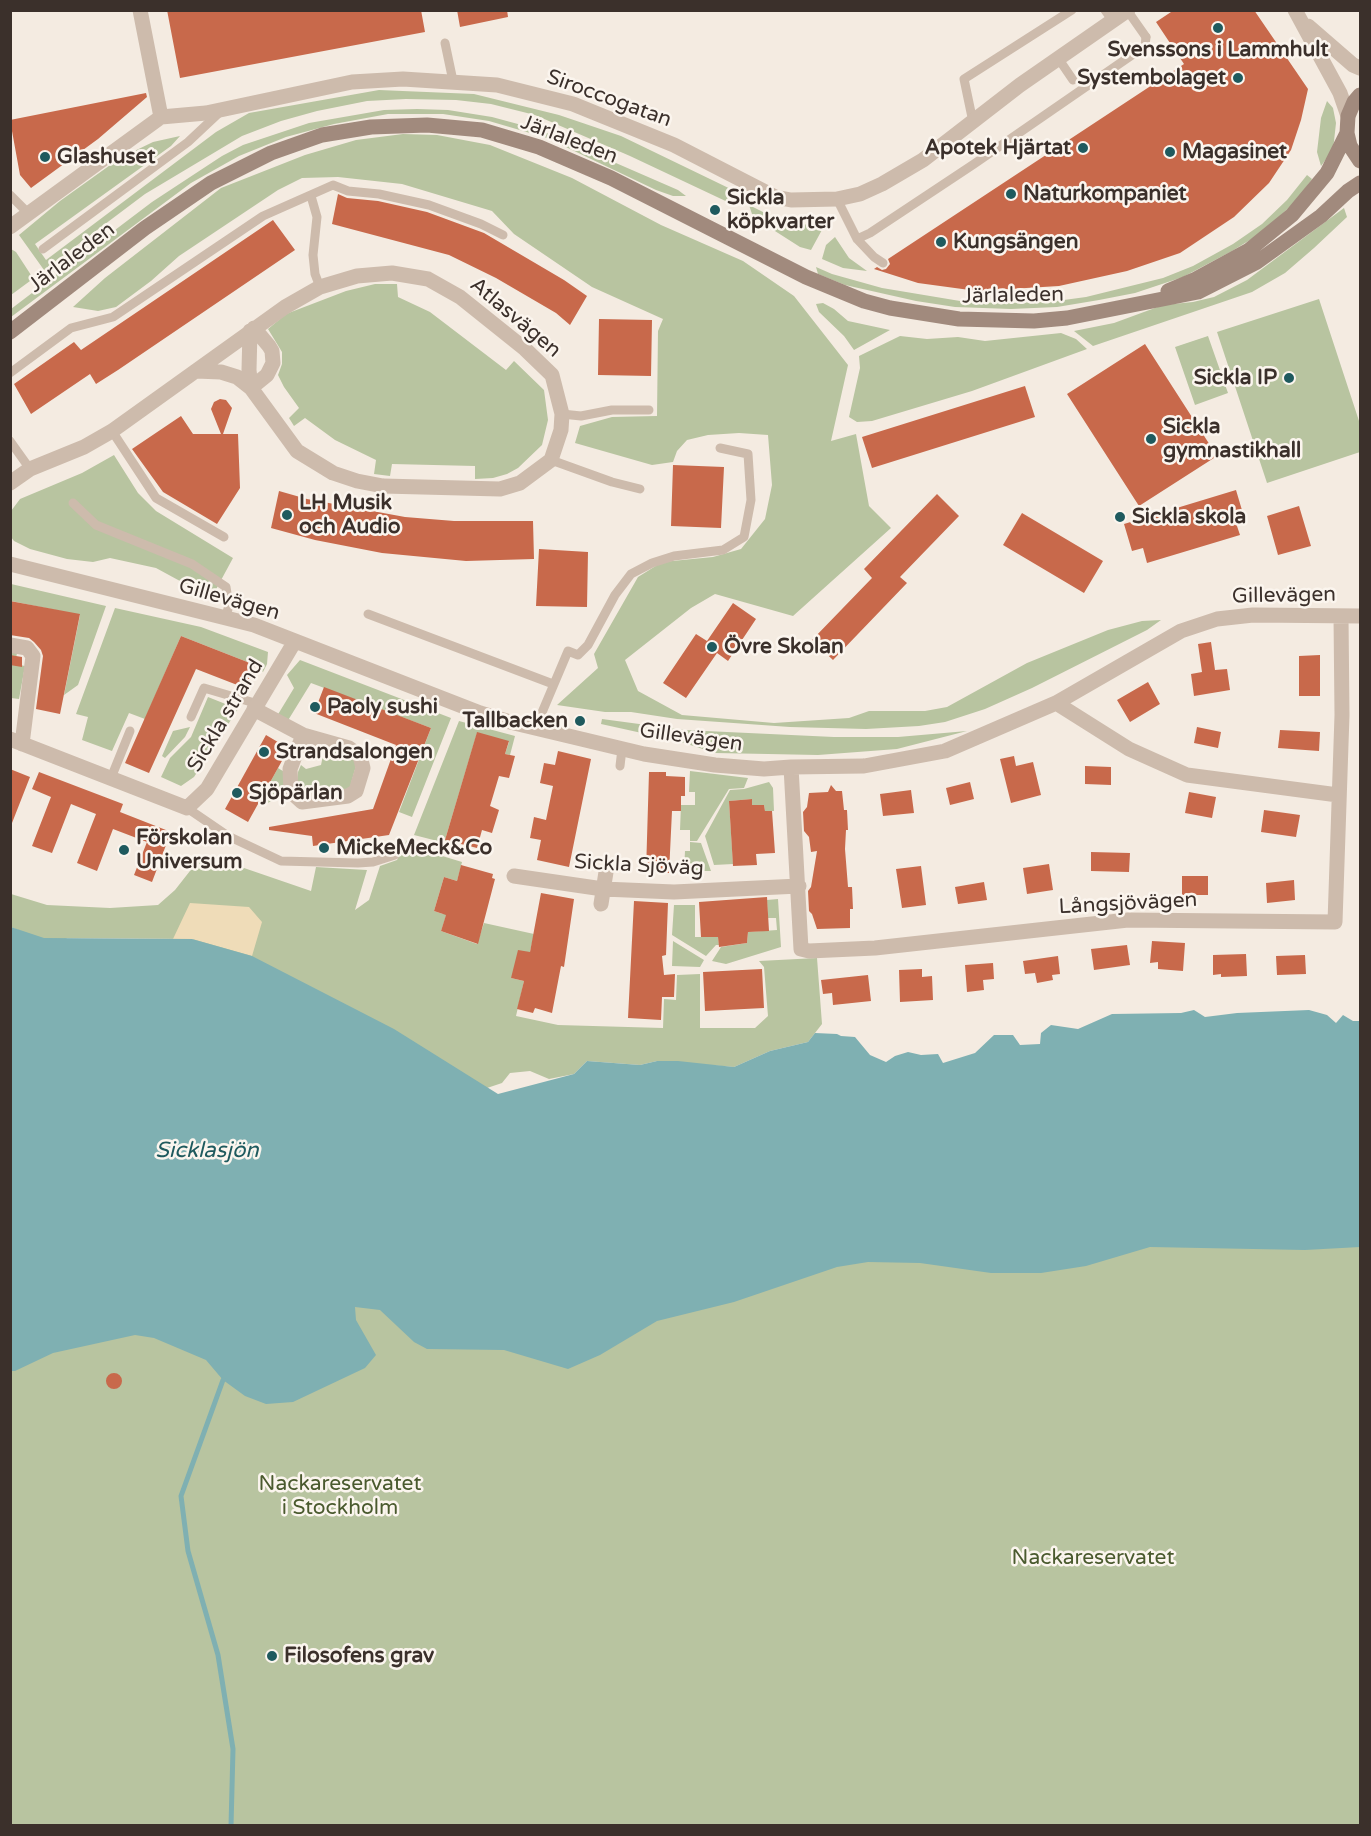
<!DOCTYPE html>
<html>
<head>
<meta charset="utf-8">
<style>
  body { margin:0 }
  #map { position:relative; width:1371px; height:1836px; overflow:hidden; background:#f4ebe1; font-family:"Varela Round",sans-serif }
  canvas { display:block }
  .frame { position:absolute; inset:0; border:12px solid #3b302b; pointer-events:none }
</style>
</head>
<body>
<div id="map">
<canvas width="1371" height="1836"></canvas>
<div class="frame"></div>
</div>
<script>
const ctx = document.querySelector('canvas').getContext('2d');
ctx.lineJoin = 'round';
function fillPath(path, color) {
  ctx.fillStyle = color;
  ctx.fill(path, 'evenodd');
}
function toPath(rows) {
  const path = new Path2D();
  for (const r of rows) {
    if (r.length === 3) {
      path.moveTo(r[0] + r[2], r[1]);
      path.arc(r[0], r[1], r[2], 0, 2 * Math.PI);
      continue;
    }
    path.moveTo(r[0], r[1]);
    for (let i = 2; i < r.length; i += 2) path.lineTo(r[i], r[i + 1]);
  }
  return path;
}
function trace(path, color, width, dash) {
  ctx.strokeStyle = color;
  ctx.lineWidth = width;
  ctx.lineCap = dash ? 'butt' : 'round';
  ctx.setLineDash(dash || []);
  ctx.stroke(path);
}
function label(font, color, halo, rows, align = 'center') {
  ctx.font = font + ' "Varela Round",sans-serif';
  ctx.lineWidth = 5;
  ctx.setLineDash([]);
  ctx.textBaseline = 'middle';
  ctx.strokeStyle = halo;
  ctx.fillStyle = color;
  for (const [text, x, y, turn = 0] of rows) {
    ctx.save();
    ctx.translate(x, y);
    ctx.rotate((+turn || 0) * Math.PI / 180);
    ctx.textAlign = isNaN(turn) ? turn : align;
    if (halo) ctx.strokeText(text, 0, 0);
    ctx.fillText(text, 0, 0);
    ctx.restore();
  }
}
fillPath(toPath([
  [379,90,474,94,559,115,621,136,741,194,734,205,630,156,535,115,491,104,456,100,406,99,367,101,317,111,281,121,242,136,145,194,44,270,19,235,60,201,120,158,153,142,180,136,171,146,35,244,46,260,216,132,249,113],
  [1327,101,1333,108,1336,123,1333,150,1321,166,1317,152,1321,118],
  [417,109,448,110,492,117,540,130,678,190,686,196,673,196,656,190,547,138,489,121,443,114,388,114,334,124,286,137,239,156,191,183,11,317,11,309,53,277,152,202,222,156,243,145,309,123,384,110],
  [403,134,437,135,490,145,572,178,661,225,743,261,794,296,848,365,831,441,856,434,869,506,891,528,793,616,715,594,691,608,625,660,638,691,682,715,774,723,849,718,869,711,925,711,947,707,1027,663,1108,630,1142,621,1161,620,1147,630,1032,688,985,709,945,722,919,726,866,729,790,727,677,719,631,712,605,712,557,705,598,668,594,654,638,577,662,562,713,557,741,549,765,519,772,485,768,435,739,433,708,435,687,440,677,451,673,462,652,465,575,443,580,426,612,417,657,416,658,331,663,319,592,287,514,234,492,211,402,184,338,177,302,178,278,190,179,256,151,281,116,307,98,311,73,307,105,278,221,188,305,155,356,140],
  [1307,175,1312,179,1297,200,1263,232,1232,251,1183,277,1135,293,1099,300,1057,307,1011,309,955,307,916,301,845,285,818,274,816,267,832,274,882,288,960,301,998,303,1049,302,1086,297,1163,278,1193,266,1233,244,1262,224,1287,200],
  [749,205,765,213,798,223,823,228,811,250,800,247,753,217],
  [1344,208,1347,217,1314,248,1285,273,1252,292,1093,346,1074,331,1114,323,1163,305,1193,302,1214,297,1247,280],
  [835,237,849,258,867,271,843,268,822,259,826,245],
  [11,249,16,252,31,275,30,281,11,295],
  [375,284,397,284,398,297,430,312,506,370,514,361,544,390,548,420,542,445,518,468,507,474,493,478,475,479,475,466,392,464,390,476,374,474,376,460,335,440,305,418,294,426,289,418,299,408,284,387,278,375,282,364,282,352,268,329,286,314,346,291],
  [1319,299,1360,424,1360,452,1267,483,1217,332],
  [823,303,834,309,848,321,890,330,854,350,844,336,819,312,816,304],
  [1061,333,1076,339,1087,349,972,391,872,421,857,422,849,417,860,368,859,356,900,336,927,339,958,337,985,341],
  [1208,336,1228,393,1195,405,1175,347],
  [114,455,138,493,156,511,233,558,213,595,191,587,156,568,110,558,93,562,67,559,30,549,14,541,11,537,11,511,20,499,82,473],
  [11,584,106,606,78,685,64,695,80,615,11,601],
  [115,608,201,627,268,652,267,664,263,672,255,665,181,636,145,719,129,713,112,751,82,740,88,717,76,714],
  [10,652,17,653,15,664,25,666,19,699,11,698],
  [300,660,451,718,412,817,399,812,431,728,311,683,287,722,277,716,294,688,287,675],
  [208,697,238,709,194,777,181,786,161,777,170,758,191,737],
  [602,719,684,730,834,737,898,737,967,731,897,749,818,755,768,754,715,753,678,741,601,724],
  [459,721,515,736,510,755,505,754,509,742,477,733,445,840,458,843,457,846,414,835],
  [190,727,185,737,165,758,162,756,173,731],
  [329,747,353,758,356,766,350,787,344,792,304,797,299,792,297,783,298,772,301,765,306,769,321,765,324,751],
  [278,768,286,773,284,787,275,799,264,805,258,804],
  [690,771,748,778,744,788,729,789,697,841,690,841,690,830,680,830,681,805,695,805,695,792,689,792],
  [769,782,773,788,774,811,765,811,764,805,752,805,752,799,729,801,733,864,714,865,705,836,730,790,744,789],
  [407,840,432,848,439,855,462,862,457,881,444,877,434,911,443,914,444,912,447,913,441,931,477,944,484,923,534,934,530,952,511,978,524,981,516,1016,558,1025,663,1028,664,999,676,1000,677,975,700,974,700,1028,755,1028,768,1016,764,967,759,961,817,958,822,1024,808,1042,770,1051,734,1067,657,1061,640,1065,587,1061,574,1074,549,1079,530,1071,510,1073,502,1083,481,1090,192,939,66,938,95,963,11,927,11,894,47,905,110,908,158,905,175,890,197,862,212,857,311,891,316,867,367,870,355,910,369,900,380,866,397,860],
  [690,842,701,843,711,871,684,871,685,851,690,851],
  [778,899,781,947,726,964,712,961,721,947,747,943,748,932,777,930,776,918,768,918,767,900],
  [674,905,695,905,695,937,718,937,719,945,716,945,706,956,672,935],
  [673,941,704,960,700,967,672,966],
  [11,1086,1360,1129,1360,1825,11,1825]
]), '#b8c4a0');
fillPath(toPath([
  [190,903,249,907,262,922,252,956,192,939,173,939]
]), '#efdcb8');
fillPath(toPath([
  [11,927,44,938,192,939,252,956,394,1029,498,1094,574,1074,587,1061,640,1065,657,1061,678,1061,734,1067,770,1051,808,1042,815,1033,837,1034,841,1036,855,1037,870,1055,886,1062,895,1056,908,1052,921,1055,938,1054,943,1063,975,1053,994,1035,1013,1035,1020,1045,1040,1044,1041,1033,1051,1025,1078,1029,1112,1014,1181,1013,1194,1010,1205,1017,1237,1013,1309,1010,1327,1015,1336,1023,1343,1015,1353,1021,1360,1021,1360,1247,1305,1250,1150,1247,1086,1266,1041,1273,991,1273,920,1263,868,1262,837,1267,734,1302,657,1321,600,1355,568,1369,504,1350,427,1349,414,1342,380,1310,355,1307,356,1320,376,1355,365,1368,293,1402,266,1404,245,1396,223,1380,206,1360,154,1338,135,1335,53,1353,15,1371,11,1371]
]), '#7fb0b2');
trace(toPath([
  [223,1380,181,1496,188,1551,218,1655,233,1749,231,1826]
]), '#7fb0b2', 5);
fillPath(toPath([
  [167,10,421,10,425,32,180,78],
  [457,10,507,10,508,17,460,27],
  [1174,10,1254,10,1308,89,1301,120,1291,150,1269,183,1234,217,1180,253,1127,271,1059,286,977,291,918,283,874,269,877,267,882,270,886,269,890,264,888,259,1184,64,1156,22],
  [146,93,147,97,98,139,31,188,20,175,10,120],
  [338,194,347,198,378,201,427,212,484,233,564,280,587,296,570,325,556,313,496,278,449,255,332,224],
  [273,220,295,250,118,370,96,384,90,374,31,414,14,384,74,342,81,350],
  [599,319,652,320,651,376,598,375],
  [1145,344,1217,456,1139,506,1067,394],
  [1025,386,1035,417,872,468,862,437],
  [220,399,226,400,232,408,223,434,238,434,240,488,217,524,163,492,132,449,181,416,193,434,221,434,211,409,214,402],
  [673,465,724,467,721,528,671,526],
  [1236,490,1244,517,1235,520,1240,535,1147,563,1143,548,1132,551,1124,524],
  [279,491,307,499,405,517,454,521,533,521,534,559,466,561,382,553,315,540,271,528],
  [937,494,959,516,900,577,907,583,833,660,812,640,872,578,864,569],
  [1299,506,1311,546,1278,555,1267,516],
  [1022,513,1103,561,1084,593,1003,545],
  [539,549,588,552,587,607,536,606],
  [10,601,80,614,60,714,36,709,43,656,41,650,34,642,29,638,10,635],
  [733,603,756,619,728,661,717,653,686,698,663,683,696,634,707,641],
  [181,636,255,665,245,688,196,669,149,773,125,763],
  [1211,642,1215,670,1227,669,1230,690,1194,696,1191,674,1202,672,1198,644],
  [10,655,22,657,22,667,10,665],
  [1320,655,1320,696,1299,696,1299,656],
  [1148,682,1160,704,1130,722,1117,700],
  [324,687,431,728,389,835,313,846,312,836,269,830,269,827,373,809,396,745,314,713],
  [1197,727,1221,732,1218,748,1194,743],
  [1280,730,1320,732,1319,751,1278,748],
  [477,732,509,741,505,754,515,756,509,778,499,776,490,806,499,810,492,833,482,830,477,848,445,840],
  [266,735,288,748,283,759,248,822,225,809],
  [558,751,591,759,569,867,537,860,541,840,530,838,534,817,546,820,553,786,540,783,544,763,555,765],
  [1014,756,1016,766,1033,762,1041,795,1011,803,1000,759],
  [1085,766,1111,767,1111,785,1085,784],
  [10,769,30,777,12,823,10,823],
  [39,772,123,804,120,812,171,832,152,882,134,875,147,842,113,829,97,871,77,863,96,814,71,804,52,853,32,846,51,797,32,789],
  [649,772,666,772,666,776,685,777,685,796,681,796,681,811,672,811,669,873,646,872],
  [970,782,974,799,950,805,946,788],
  [831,785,836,791,842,791,844,810,847,810,848,830,846,830,845,849,848,887,852,887,853,909,850,909,850,928,817,929,812,914,809,911,808,891,811,887,817,851,811,852,809,837,804,831,803,812,807,807,809,793,828,792],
  [911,790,914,813,883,816,880,794],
  [1189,792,1216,797,1212,818,1185,813],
  [752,799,752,805,764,805,765,811,772,811,775,853,756,854,757,865,733,866,729,801],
  [1264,810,1300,815,1296,837,1261,832],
  [1091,852,1130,853,1129,872,1091,871],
  [1049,864,1053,890,1027,894,1023,868],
  [461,865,493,874,492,878,495,879,478,944,441,931,446,915,434,911,444,877,457,881],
  [921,866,926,905,902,908,896,869],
  [1182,876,1208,876,1208,895,1182,895],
  [1294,880,1295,900,1267,903,1266,883],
  [984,882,987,900,958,904,955,887],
  [541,893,574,899,564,967,561,966,552,1013,535,1008,533,1013,517,1009,524,981,511,978,518,950,530,952],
  [767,897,769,931,748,932,747,943,719,947,718,937,701,937,699,902],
  [634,901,668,903,666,955,662,956,664,975,675,974,674,997,662,997,661,1020,628,1018],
  [1152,941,1185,943,1183,971,1158,969,1158,962,1150,963],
  [1127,945,1130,965,1094,970,1091,949],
  [1246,954,1247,976,1221,977,1221,974,1213,975,1213,955],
  [1305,955,1306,974,1277,975,1276,956],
  [1058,956,1060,974,1052,975,1053,980,1037,983,1035,973,1025,974,1023,961],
  [993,963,994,979,983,980,984,990,967,992,965,965],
  [762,969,764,1008,705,1011,703,972],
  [922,969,922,977,932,976,933,1000,900,1002,899,970],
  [868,975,871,1001,833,1005,832,993,823,994,821,980],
  [114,1381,8]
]), '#c8694b');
trace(toPath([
  [1105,10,1113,21],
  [445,43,453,81],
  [1058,58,1073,80],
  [973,122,964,79,1072,10],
  [10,195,29,214],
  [311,196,317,217,313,255,315,274,320,287],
  [837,199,857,239,874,257,883,263],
  [857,239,870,233,974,164,1145,46,1146,37],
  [43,249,188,142,220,112],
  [10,373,71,328,113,317,263,216,333,185,348,191,379,194,429,205,481,224,503,235],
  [562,414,581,416,612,410,649,410],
  [112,431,156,498,224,537],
  [10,441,30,469],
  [551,460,612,482,640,489],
  [73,503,96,525,192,564,226,587,229,606,225,618],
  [368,614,553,684],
  [191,717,204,688,258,704],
  [535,729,568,651,578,655,588,645,615,595,631,574,652,563,674,556,723,550,744,537,751,500,748,454,720,448],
  [620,766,622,749],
  [111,778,130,731],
  [187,808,228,836,281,861,358,863,373,862,395,855]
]), '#cdbbac', 9);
trace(toPath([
  [140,10,161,117],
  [1295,10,1340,93,1348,116],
  [1308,26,1353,65,1360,68],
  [10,227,161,117,206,113,352,82,403,79,497,85,573,104,674,145,775,197,791,200,837,199,860,194,882,184,923,160,1020,85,1128,10],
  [250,331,249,370,251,388],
  [251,388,267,375,273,363,272,351,269,346,254,328],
  [10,483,30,469,84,447,112,431,285,307,320,287,357,276,392,273,428,279,460,297,525,349,552,375,562,414,561,430,551,460,520,483,500,489,383,486,357,481,333,473,297,451,251,388,237,377,221,372,196,371],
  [10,564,254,625,480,713,510,722,644,754,715,765,764,769,791,767,864,766,945,751,1056,703,1181,631,1217,619,1253,615,1360,616],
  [10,645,27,648,33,656,22,744],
  [1056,703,1129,749,1187,775,1338,795],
  [254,709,303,735,290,769,291,792,302,802,348,796,356,791,363,768,360,756,349,748,303,735],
  [10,739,187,808,207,789,295,641],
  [791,767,801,949,809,951,875,948,1128,920,1335,922,1342,715,1341,616],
  [514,876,603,889,674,892,799,886],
  [601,904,606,872]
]), '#cdbbac', 15);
trace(toPath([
  [1360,95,1354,102,1348,116,1347,133,1350,146,1360,161],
  [1168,291,1194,280,1249,250,1292,215,1327,173,1347,133],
  [10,332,145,228,211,183,271,153,322,135,371,127,427,125,482,130,539,147,611,178,806,277,864,301,890,308,959,319,1034,321,1067,318,1198,292,1257,262,1321,216,1348,191,1360,183]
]), '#a18a7d', 15);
trace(toPath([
  [1127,10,1146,37]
]), '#cdbbac', 9);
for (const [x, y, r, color] of [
  [1218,28,6,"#1f5a5e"],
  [1238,78,6,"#1f5a5e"],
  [1083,148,6,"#1f5a5e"],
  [1170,152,6,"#1f5a5e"],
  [45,157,6,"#1f5a5e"],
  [1011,194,6,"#1f5a5e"],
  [715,210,6,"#1f5a5e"],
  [941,242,6,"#1f5a5e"],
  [1289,378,6,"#1f5a5e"],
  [1151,439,6,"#1f5a5e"],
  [287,515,6,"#1f5a5e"],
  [1120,517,6,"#1f5a5e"],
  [712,647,6,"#1f5a5e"],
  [315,707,6,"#1f5a5e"],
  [580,721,6,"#1f5a5e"],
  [264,752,6,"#1f5a5e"],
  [237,793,6,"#1f5a5e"],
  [324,848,6,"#1f5a5e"],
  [124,850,6,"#1f5a5e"],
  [272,1656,6,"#1f5a5e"]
]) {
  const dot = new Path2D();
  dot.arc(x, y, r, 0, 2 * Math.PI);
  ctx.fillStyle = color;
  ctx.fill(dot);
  trace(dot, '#fbf5ee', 2);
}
label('bold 21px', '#3b302b', '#fbf5ee', [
  ["Svenssons i Lammhult",1218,50,"center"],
  ["Systembolaget",1226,78,"right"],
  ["Apotek Hjärtat",1071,148,"right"],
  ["Magasinet",1182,152],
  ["Glashuset",57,157],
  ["Naturkompaniet",1023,194],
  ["Sickla",727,198],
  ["köpkvarter",727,222],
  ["Kungsängen",953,242],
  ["Sickla IP",1277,378,"right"],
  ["Sickla",1163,427],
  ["gymnastikhall",1163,451],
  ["LH Musik",299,503],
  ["och Audio",299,527],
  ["Sickla skola",1132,517],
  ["Övre Skolan",724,647],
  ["Paoly sushi",327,707],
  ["Tallbacken",568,721,"right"],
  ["Strandsalongen",276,752],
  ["Sjöpärlan",249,793],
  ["Förskolan",136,838],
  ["Universum",136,862],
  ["MickeMeck&Co",336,848],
  ["Filosofens grav",284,1656]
], 'left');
label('21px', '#3b302b', '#fbf5ee', [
  ["Siroccogatan",609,99,20],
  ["Järlaleden",569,140,21],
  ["Järlaleden",72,258,-37],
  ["Järlaleden",1013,296,-1],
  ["Atlasvägen",515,318,40],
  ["Gillevägen",1284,596,-1],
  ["Gillevägen",229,600,16],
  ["Sickla strand",226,716,-59],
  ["Gillevägen",691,738,8],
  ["Sickla Sjöväg",639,866,3],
  ["Långsjövägen",1128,904,-3]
]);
label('21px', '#4a5a2e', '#fbf5ee', [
  ["Nackareservatet",340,1484],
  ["i Stockholm",340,1508],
  ["Nackareservatet",1093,1558]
]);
label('italic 22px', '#1f5a5e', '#fbf5ee', [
  ["Sicklasjön",207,1151]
]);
</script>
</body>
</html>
